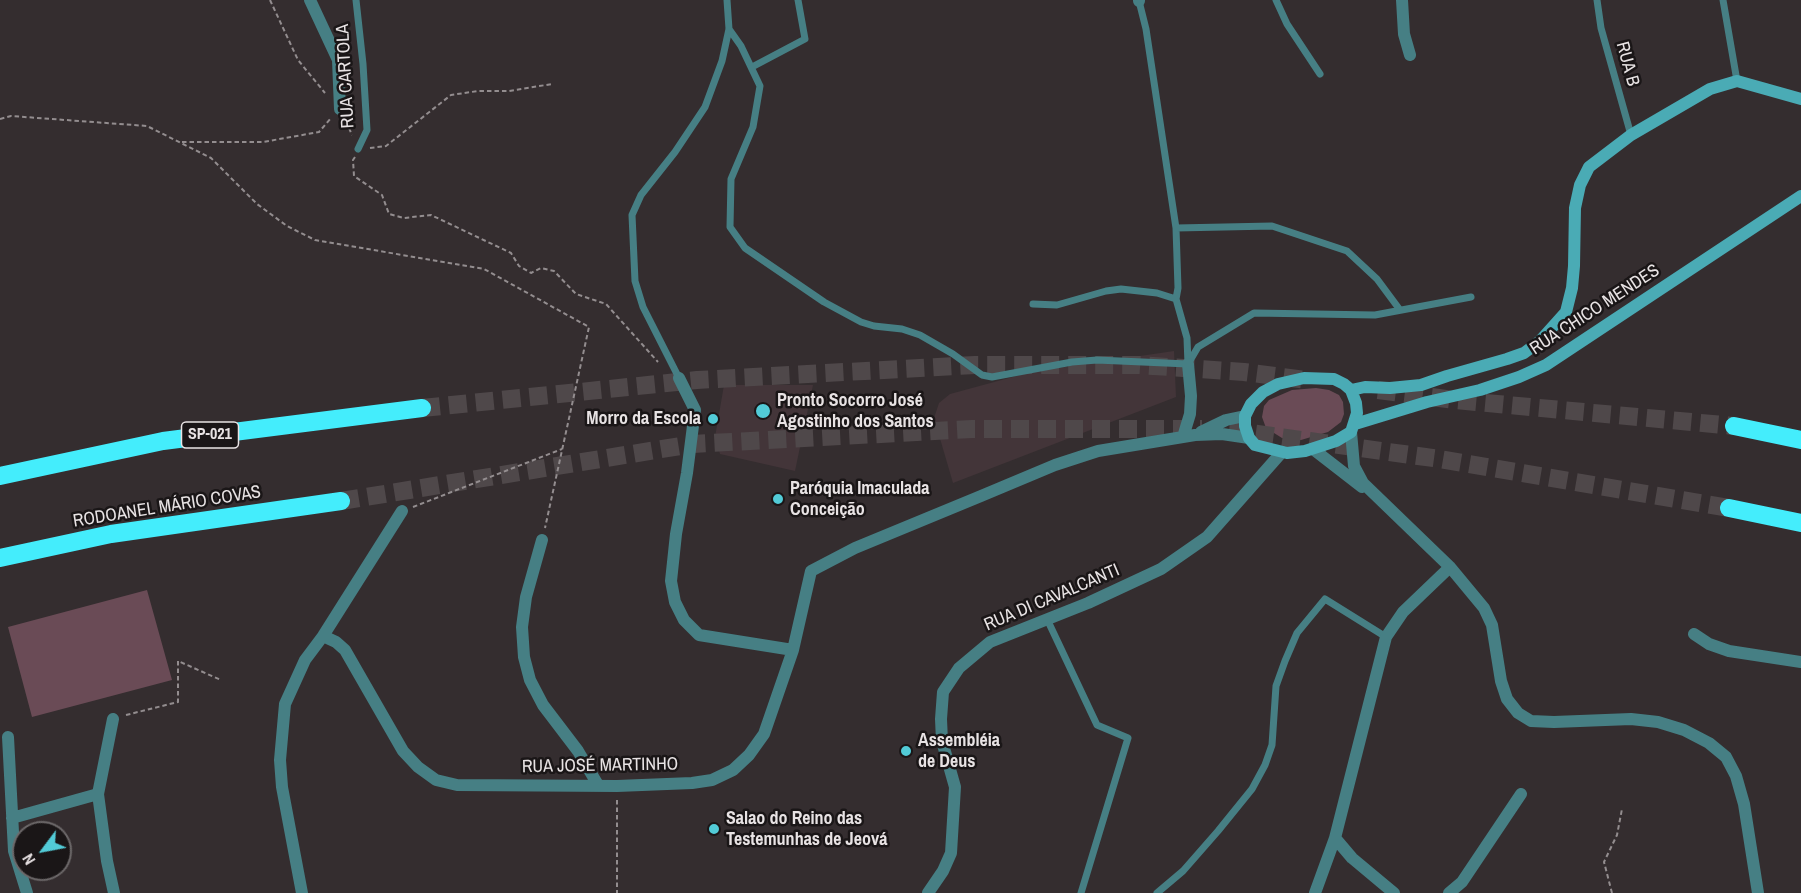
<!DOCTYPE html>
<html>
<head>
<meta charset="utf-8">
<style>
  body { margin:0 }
  #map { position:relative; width:1801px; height:893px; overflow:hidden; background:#342d2f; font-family:"Archivo Narrow",sans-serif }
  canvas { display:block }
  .north { position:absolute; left:12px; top:821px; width:60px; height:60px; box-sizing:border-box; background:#1a1617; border:2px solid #6c6869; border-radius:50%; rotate:238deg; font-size:16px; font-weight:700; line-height:24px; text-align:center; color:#e8e3e4 }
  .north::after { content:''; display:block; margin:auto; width:21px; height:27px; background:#52cbd7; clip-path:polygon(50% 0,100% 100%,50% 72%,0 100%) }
</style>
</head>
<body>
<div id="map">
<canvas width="1801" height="893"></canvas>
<div class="north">N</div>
</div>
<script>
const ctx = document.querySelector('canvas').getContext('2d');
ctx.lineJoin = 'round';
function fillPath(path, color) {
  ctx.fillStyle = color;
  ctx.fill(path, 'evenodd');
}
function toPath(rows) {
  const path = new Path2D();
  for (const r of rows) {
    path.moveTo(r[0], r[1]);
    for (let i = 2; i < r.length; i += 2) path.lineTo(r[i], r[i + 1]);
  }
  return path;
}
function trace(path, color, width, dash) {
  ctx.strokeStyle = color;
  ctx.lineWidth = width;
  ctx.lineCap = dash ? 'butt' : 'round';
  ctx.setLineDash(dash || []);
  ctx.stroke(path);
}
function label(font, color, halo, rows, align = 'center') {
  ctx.font = font + ' "Archivo Narrow",sans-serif';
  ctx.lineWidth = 5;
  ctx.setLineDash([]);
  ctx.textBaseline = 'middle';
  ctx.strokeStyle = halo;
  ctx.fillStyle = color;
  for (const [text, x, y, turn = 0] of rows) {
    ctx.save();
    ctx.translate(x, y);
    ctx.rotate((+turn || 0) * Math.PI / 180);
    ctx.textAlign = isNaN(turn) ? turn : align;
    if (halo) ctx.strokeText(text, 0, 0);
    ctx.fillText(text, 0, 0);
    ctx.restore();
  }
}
fillPath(toPath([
  [1174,351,1176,397,953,483,934,418,939,403,950,394,1031,372],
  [724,385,813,385,795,471,720,454,715,437]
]), '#433539');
fillPath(toPath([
  [1316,388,1329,390,1339,395,1343,402,1344,414,1341,422,1328,432,1301,440,1282,438,1266,428,1262,417,1264,406,1269,400,1292,390],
  [147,590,172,680,32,717,8,627]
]), '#6a4b56');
trace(toPath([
  [1378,390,1454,400,1734,426],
  [422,408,697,380,975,365,1139,365,1244,372,1306,380],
  [1229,430,1440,459,1729,508],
  [341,501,693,444,972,429,1202,429]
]), '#4f484a', 18, [18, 9]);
trace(toPath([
  [270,0,298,60,325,93],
  [0,119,11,116,147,126,211,158,257,204,287,226,315,240,484,269,589,327,545,528],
  [346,121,352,135],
  [182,142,263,142,319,132,331,118],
  [370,148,386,146,451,95,478,91,509,91,552,84],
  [355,157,353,160,354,176,382,195,389,214,404,218,431,215,511,253,519,266,531,273,541,268,554,271,576,294,606,304,658,362],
  [413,507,562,449],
  [126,715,178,702,178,661,221,680],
  [617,800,617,893],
  [1612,893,1604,862,1617,835,1622,809]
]), '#938d8f', 2, [4.5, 3]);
trace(toPath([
  [356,0,363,64,367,130,358,149],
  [1276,0,1287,24,1320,74],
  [1597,0,1601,28,1631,135],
  [1723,0,1737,81],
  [1139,1,1146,29,1176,228,1178,288,1176,299,1187,338,1188,364],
  [729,29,741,46,760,86,753,127,731,179,730,227,745,248,824,302,861,322,874,326,902,329,920,335,953,354,982,375,992,377,1072,362,1097,360,1188,364],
  [752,67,805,39,798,0],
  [1176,228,1272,226,1347,251,1377,279,1400,310],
  [1033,304,1057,305,1106,291,1121,289,1157,293,1176,299],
  [1188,364,1198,347,1254,313,1375,315,1471,297],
  [679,378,643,307,635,281,632,215,641,195,675,152,705,107,722,61,729,29,727,0],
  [1047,619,1097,725,1128,738,1081,893],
  [1157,893,1183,871,1218,831,1252,789,1265,765,1272,745,1276,686,1285,661,1297,633,1325,599,1386,637]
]), '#467f84', 7);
trace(toPath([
  [310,0,338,60,340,109],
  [1139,0,1139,1],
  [1402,0,1404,34,1410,55],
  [679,378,695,410,687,473,676,534,671,581,675,602,684,620,699,635,793,650],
  [1201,432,1226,420,1245,416],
  [1351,432,1354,466,1363,483,1450,567,1484,608,1492,625,1501,681,1507,699,1518,713,1531,721,1554,722,1631,719,1658,722,1684,730,1709,743,1726,757,1736,776,1744,804,1758,893],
  [1183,437,1190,414,1191,396,1188,364],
  [1313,449,1362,487],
  [542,540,526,597,522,627,524,657,530,680,543,705,578,751,598,785],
  [1694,634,1709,644,1729,651,1801,662],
  [323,636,336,642,345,650,403,751,418,767,436,780,457,785,617,786,692,783,712,780,733,770,749,755,764,734,793,650,811,571,855,548,981,496,1055,465,1098,451,1195,435,1222,434,1249,438],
  [113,719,98,794,107,861,114,893],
  [8,737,14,851,27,893],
  [12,818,98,794],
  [1335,838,1352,858,1394,893],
  [302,893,282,787,280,760,285,704,305,660,323,636,402,511],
  [928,893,943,871,951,853,955,787,942,741,941,719,943,692,959,668,990,642,1088,603,1161,569,1207,537,1282,452],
  [1315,893,1335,838,1386,637,1403,612,1450,567],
  [1449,893,1462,882,1521,794]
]), '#467f84', 12);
trace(toPath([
  [1304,378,1334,379,1344,384,1351,390,1356,403,1357,413,1351,432,1336,441,1305,451,1287,453,1255,445,1249,438,1245,426,1245,416,1251,404,1263,392,1278,384,1304,378],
  [1351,390,1365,387,1390,388,1421,385,1447,376,1507,359,1524,353,1540,341,1566,312,1572,288,1574,266,1575,208,1580,185,1589,167,1631,135,1710,89,1737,81,1801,99],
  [1355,424,1427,402,1480,390,1519,377,1546,365,1801,196]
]), '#4aabb5', 12);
trace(toPath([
  [1734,426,1801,440],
  [0,476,163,441,422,408],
  [1729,508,1801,523],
  [0,558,111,534,341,501]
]), '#44edfc', 18);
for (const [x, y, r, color] of [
  [763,411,8,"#52cbd7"],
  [713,419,6,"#52cbd7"],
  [778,499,6,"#52cbd7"],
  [906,751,6,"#52cbd7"],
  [714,829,6,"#52cbd7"]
]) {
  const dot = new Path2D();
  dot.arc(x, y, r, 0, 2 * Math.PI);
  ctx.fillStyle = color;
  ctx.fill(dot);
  trace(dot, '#1a1617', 2);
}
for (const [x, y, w] of [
  [210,435,57]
]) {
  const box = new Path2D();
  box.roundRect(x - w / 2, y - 13, w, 26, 4.5);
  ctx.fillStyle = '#1a1617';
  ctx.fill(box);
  trace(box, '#e8e3e4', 1.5);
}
label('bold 16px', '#e8e3e4', null, [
  ["SP-021",210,435]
]);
label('18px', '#e8e3e4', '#1a1617', [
  ["RUA B",1627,64,75],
  ["RUA CARTOLA",346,76,-93],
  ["RUA CHICO MENDES",1595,310,-33],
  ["RODOANEL MÁRIO COVAS",167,507,-9],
  ["RUA DI CAVALCANTI",1052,598,-23],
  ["RUA JOSÉ MARTINHO",600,766,-1]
]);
label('bold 18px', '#e8e3e4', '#1a1617', [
  ["Pronto Socorro José",777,401],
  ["Agostinho dos Santos",777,422],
  ["Morro da Escola",701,419,"right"],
  ["Paróquia Imaculada",790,489],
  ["Conceição",790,510],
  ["Assembléia",918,741],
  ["de Deus",918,762],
  ["Salao do Reino das",726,819],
  ["Testemunhas de Jeová",726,840]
], 'left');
</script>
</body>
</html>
